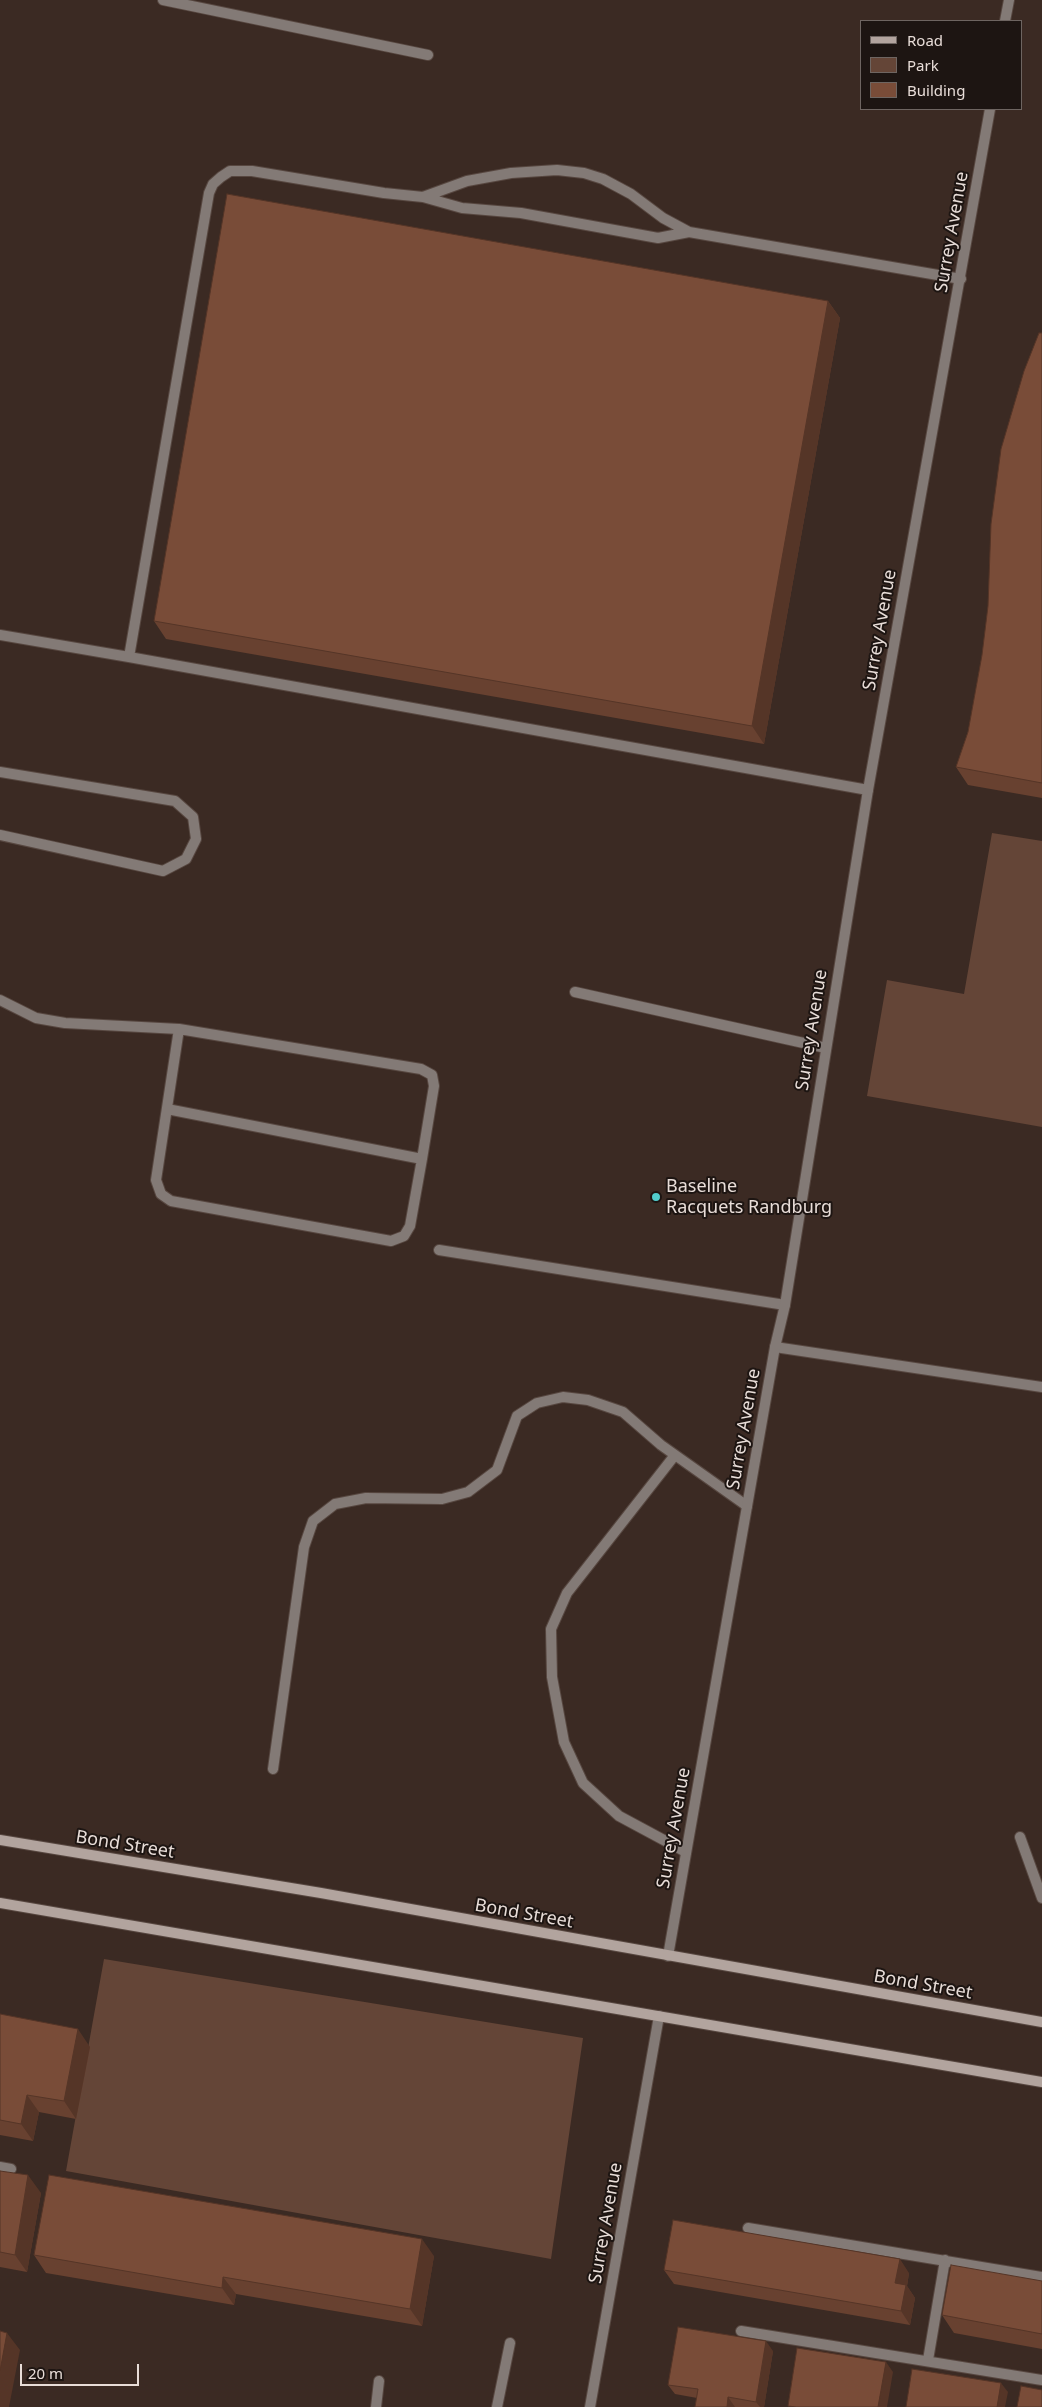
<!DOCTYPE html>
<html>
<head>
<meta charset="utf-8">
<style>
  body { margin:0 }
  #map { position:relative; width:1042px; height:2407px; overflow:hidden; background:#3b2a23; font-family:"Noto Sans",sans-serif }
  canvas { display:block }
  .legend { position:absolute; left:860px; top:20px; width:162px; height:90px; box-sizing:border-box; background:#1d1512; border:1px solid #6e6561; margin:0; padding:6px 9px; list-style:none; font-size:15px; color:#e8ddd8 }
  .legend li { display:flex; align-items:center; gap:10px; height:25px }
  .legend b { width:25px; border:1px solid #6e6561 }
  .scale { position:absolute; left:20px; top:2364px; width:119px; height:22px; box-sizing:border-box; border:2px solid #e8ddd8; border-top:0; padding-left:6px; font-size:15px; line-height:18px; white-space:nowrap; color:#e8ddd8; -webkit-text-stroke:4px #1d1512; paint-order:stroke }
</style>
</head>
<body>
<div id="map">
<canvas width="1042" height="2407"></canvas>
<ul class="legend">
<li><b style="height:6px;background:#b2a49e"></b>Road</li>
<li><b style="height:14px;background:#644537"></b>Park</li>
<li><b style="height:14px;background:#794c38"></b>Building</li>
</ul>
<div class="scale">20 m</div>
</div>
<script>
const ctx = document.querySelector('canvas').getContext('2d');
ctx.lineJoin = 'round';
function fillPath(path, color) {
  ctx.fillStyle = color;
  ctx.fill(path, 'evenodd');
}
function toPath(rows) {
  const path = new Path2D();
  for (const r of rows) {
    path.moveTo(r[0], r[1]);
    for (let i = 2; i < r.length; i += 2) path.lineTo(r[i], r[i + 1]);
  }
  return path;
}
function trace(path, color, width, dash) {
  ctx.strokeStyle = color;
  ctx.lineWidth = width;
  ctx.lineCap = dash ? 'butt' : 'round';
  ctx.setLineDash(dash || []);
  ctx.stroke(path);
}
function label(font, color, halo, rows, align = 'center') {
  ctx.font = font + ' "Noto Sans",sans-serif';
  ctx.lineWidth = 4;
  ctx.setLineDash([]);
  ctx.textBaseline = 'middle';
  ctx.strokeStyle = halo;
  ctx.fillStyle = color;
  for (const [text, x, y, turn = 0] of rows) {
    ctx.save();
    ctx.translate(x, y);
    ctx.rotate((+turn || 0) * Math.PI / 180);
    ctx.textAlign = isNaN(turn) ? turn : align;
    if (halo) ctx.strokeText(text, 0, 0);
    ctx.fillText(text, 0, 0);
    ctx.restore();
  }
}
fillPath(toPath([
  [992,833,1042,841,1042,1127,867,1096,887,980,964,994],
  [104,1959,583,2038,551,2259,66,2171]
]), '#644537');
const lane = toPath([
  [163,0,428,55],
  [423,197,467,181,511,173,557,170,584,173,603,179,631,194,663,218,689,232,961,279],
  [689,232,658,238,521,213,462,208,423,197,384,193,252,171,230,171,221,177,213,184,209,193,129,657,868,790],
  [0,635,129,657],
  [0,772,175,801,193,817,196,839,186,859,163,871,0,835],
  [575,992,826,1048],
  [0,1000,36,1018,65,1023,179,1029,421,1069,432,1075,434,1086,422,1159,410,1226,404,1236,391,1241,171,1201,161,1194,156,1180,179,1029],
  [167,1109,422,1159],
  [439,1250,785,1305],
  [775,1347,1042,1387],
  [675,1455,567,1593,551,1629,552,1677,564,1742,583,1783,619,1816,686,1852],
  [273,1769,304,1547,313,1521,335,1504,366,1498,442,1499,468,1492,497,1470,517,1416,537,1403,563,1397,588,1400,623,1412,661,1445,747,1506],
  [1020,1837,1042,1898],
  [0,2167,11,2169],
  [748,2228,1042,2277],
  [741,2331,1042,2380],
  [928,2360,945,2260],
  [376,2407,379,2381],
  [497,2407,510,2343]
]);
const street = toPath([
  [1005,21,1009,0],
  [668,1956,775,1347,785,1305,868,790,990,109],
  [590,2407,659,2016]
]);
const secondary = toPath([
  [0,1840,321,1893,1042,2022],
  [0,1903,1042,2082]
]);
trace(lane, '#574740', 12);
trace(street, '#574740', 12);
trace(secondary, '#574740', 12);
trace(lane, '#837a76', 10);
trace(street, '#837a76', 10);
trace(secondary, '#b2a49e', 10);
fillPath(toPath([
  [828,301,840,318,764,744,166,639,154,621],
  [1042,333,1042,798,968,785,956,767,968,732],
  [0,2014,90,2047,76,2119,39,2112,33,2141,0,2135],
  [0,2171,41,2193,27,2272,0,2267],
  [34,2255,434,2256,422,2326,236,2294,234,2305,46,2273],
  [664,2270,909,2273,907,2286,915,2298,910,2325,674,2284],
  [1042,2281,1042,2349,954,2333,942,2315],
  [773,2351,764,2407,695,2407,697,2398,675,2394,668,2385]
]), '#684130');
fillPath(toPath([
  [828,301,840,318,764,744,752,726],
  [78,2029,90,2047,76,2119,64,2101],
  [27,2095,39,2112,33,2141,21,2124],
  [28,2175,41,2193,27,2272,15,2255],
  [422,2239,434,2256,422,2326,410,2309],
  [900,2259,909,2273,907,2286,915,2298,910,2325,901,2311,895,2283],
  [223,2277,236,2294,234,2305,222,2288],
  [7,2333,20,2350,9,2407,0,2407,0,2371],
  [766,2341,773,2351,764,2407,760,2407,756,2402],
  [886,2362,893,2372,887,2407,878,2407],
  [1001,2383,1008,2392,1005,2407,997,2407],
  [728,2397,735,2407,727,2407]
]), '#553527');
const building = toPath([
  [227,194,828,301,752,726,154,621,227,194],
  [1039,333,1042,333,1042,783,956,767,968,732,982,655,988,606,991,524,1001,449,1024,371,1039,333],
  [0,2014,78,2029,64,2101,27,2095,21,2124,0,2120,0,2014],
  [0,2171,28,2175,15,2255,0,2252,0,2171],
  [49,2175,422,2239,410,2309,223,2277,222,2288,34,2255,49,2175],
  [673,2220,900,2259,895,2283,906,2285,901,2311,664,2270,673,2220],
  [951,2265,1042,2281,1042,2334,942,2315,951,2265],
  [678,2327,766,2341,756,2402,728,2397,727,2407,695,2407,698,2389,668,2385,678,2327],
  [0,2331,7,2333,0,2371,0,2331],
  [797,2348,886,2362,878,2407,796,2407,788,2406,797,2348],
  [912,2369,1001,2383,997,2407,906,2407,912,2369],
  [1021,2386,1042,2390,1042,2407,1017,2407,1021,2386]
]);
fillPath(building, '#794c38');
trace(building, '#553527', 1);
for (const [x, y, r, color] of [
  [656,1197,5,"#52cdcc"]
]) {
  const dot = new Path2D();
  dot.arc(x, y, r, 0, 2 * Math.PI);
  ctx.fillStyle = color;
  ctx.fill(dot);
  trace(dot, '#1d1512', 2);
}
label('18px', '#e8ddd8', '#1d1512', [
  ["Surrey Avenue",952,232,-80],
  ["Surrey Avenue",880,630,-80],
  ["Surrey Avenue",812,1030,-81],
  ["Surrey Avenue",744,1429,-80],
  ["Surrey Avenue",674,1828,-80],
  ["Bond Street",125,1845,9],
  ["Bond Street",524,1914,10],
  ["Bond Street",923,1985,10],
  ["Surrey Avenue",606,2223,-80]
]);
label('18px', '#e8ddd8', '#1d1512', [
  ["Baseline",666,1187],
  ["Racquets Randburg",666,1208]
], 'left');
</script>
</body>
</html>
